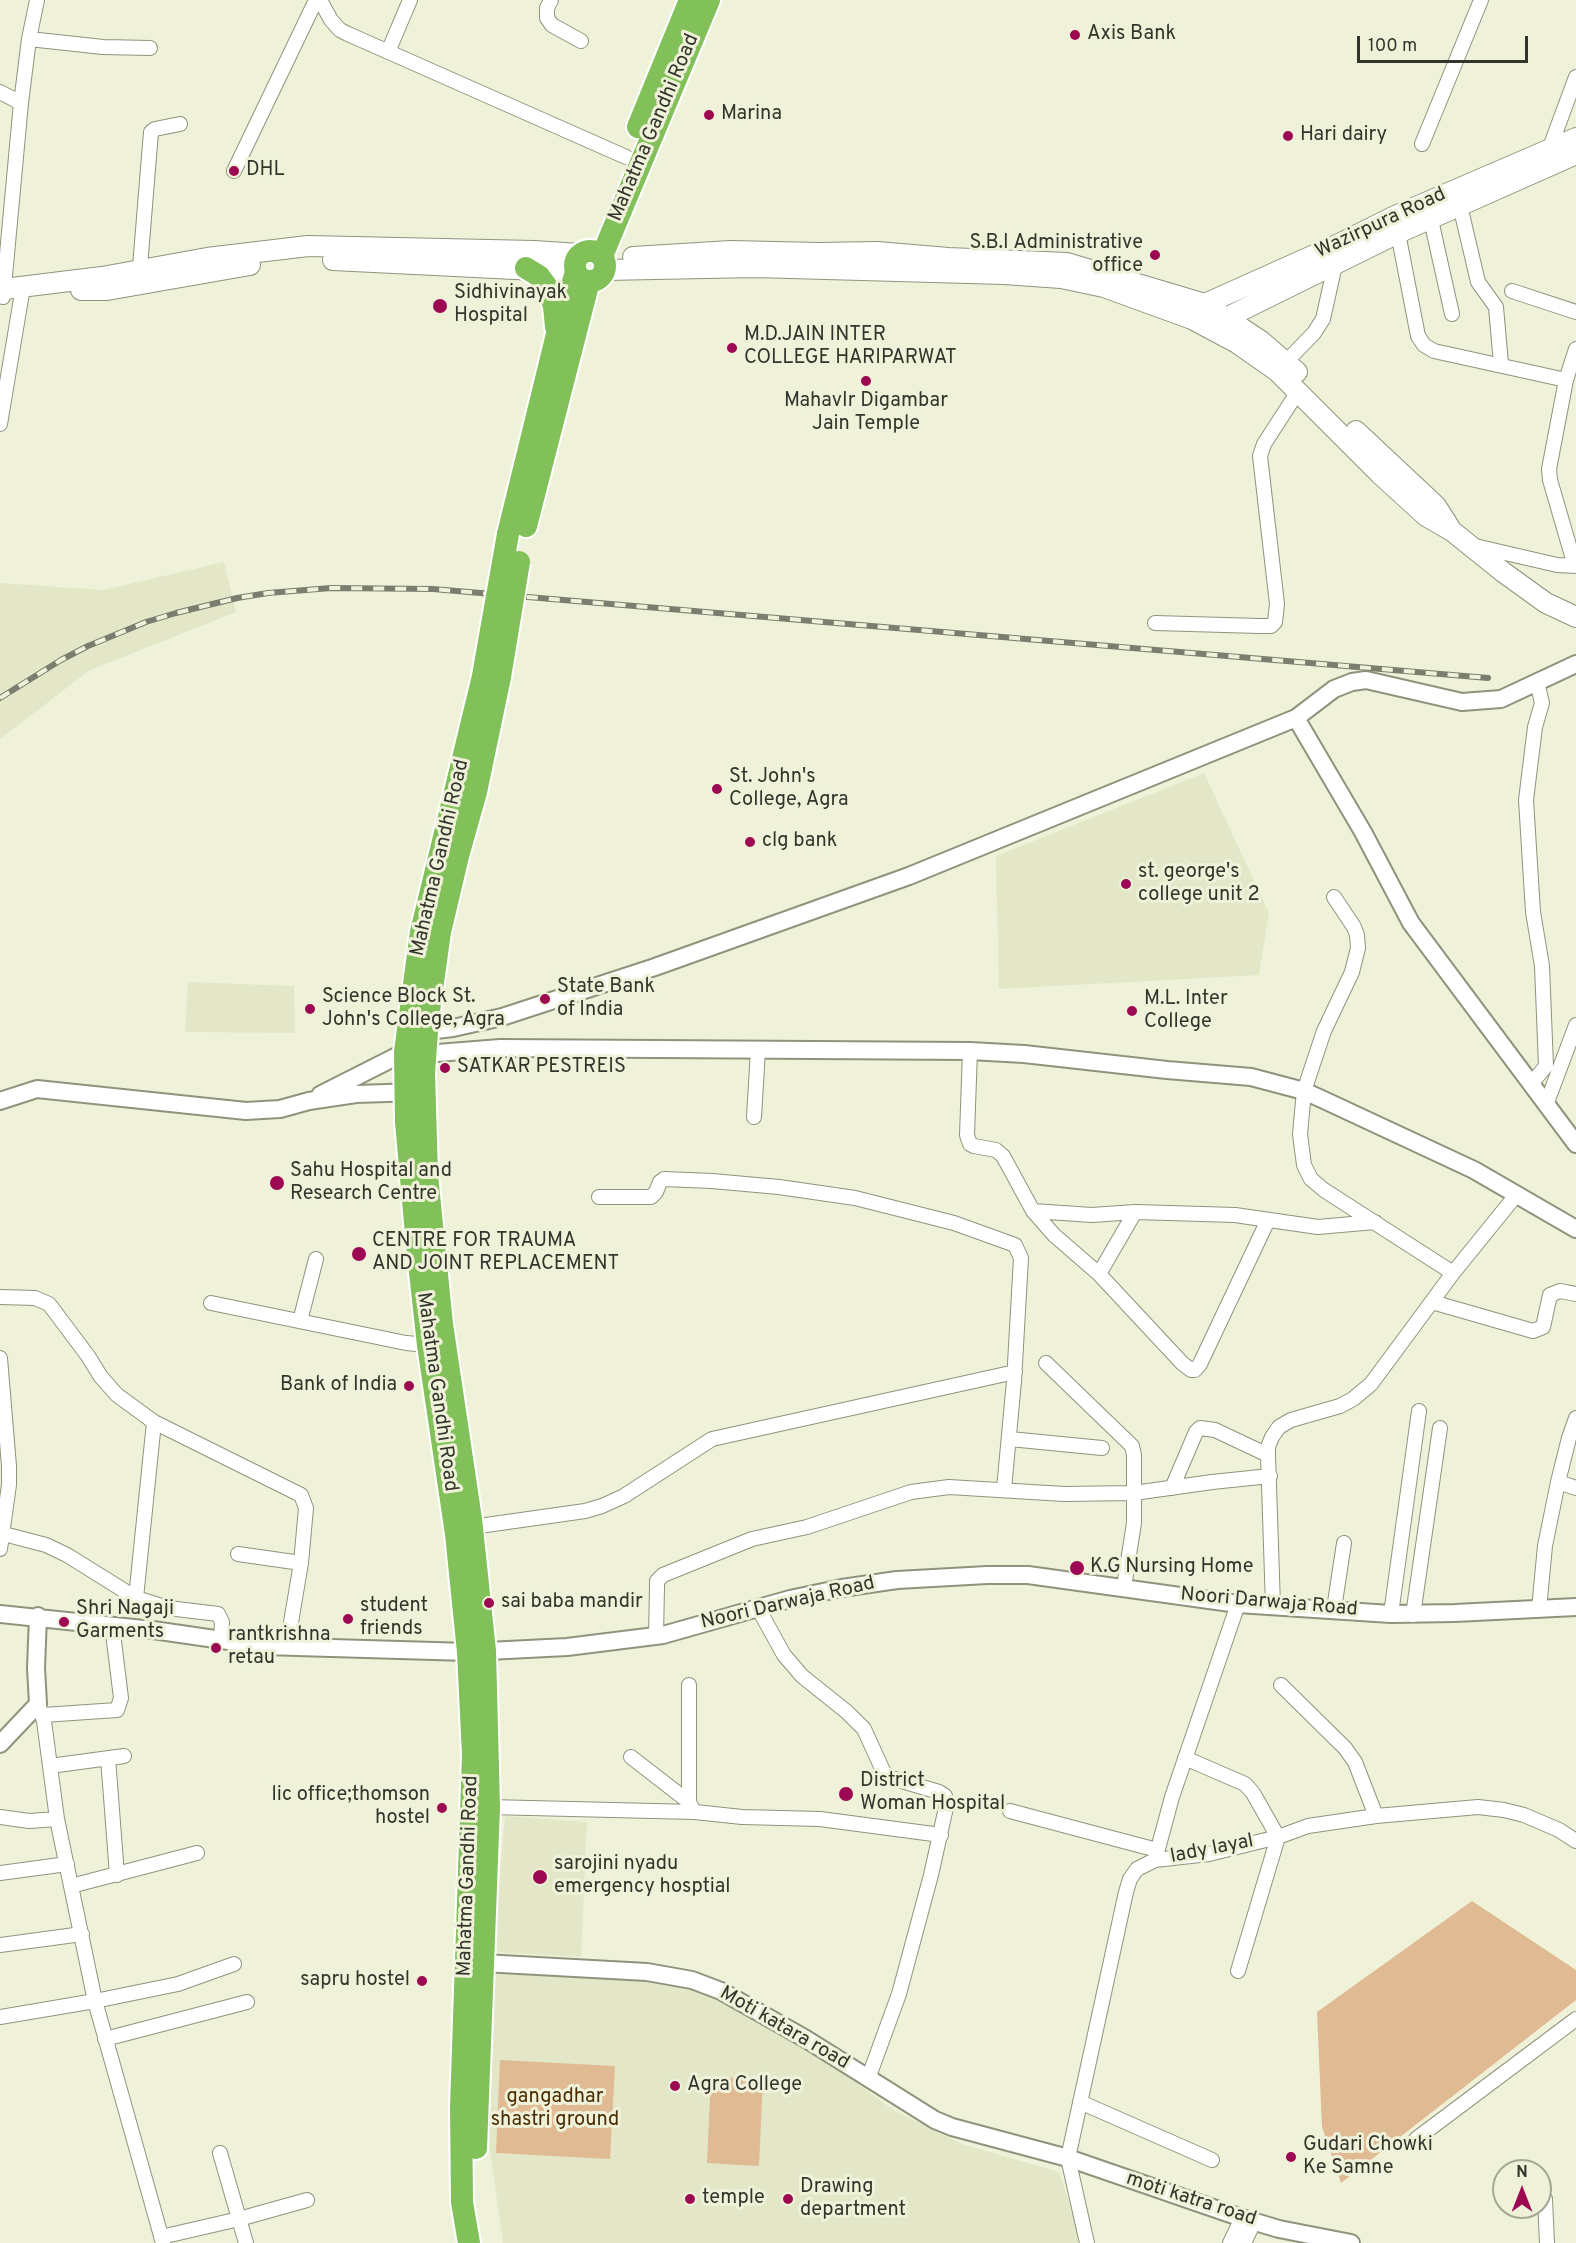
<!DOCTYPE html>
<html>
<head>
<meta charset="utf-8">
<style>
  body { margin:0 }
  #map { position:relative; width:1576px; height:2243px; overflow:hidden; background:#eff2d9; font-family:Overpass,sans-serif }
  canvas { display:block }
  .north { position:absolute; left:1492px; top:2159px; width:60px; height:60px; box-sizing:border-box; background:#eff2d9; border:2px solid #a4a693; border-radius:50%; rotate:0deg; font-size:16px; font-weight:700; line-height:24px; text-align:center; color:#33342b }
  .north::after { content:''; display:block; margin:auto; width:21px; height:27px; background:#9d0853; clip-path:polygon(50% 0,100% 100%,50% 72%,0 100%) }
  .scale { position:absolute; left:1357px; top:36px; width:171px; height:27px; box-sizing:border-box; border:3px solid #33342b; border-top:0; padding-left:8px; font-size:18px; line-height:21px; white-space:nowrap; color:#33342b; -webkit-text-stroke:4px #eff2d9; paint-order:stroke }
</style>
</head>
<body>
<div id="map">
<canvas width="1576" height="2243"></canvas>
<div class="north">N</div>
<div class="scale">100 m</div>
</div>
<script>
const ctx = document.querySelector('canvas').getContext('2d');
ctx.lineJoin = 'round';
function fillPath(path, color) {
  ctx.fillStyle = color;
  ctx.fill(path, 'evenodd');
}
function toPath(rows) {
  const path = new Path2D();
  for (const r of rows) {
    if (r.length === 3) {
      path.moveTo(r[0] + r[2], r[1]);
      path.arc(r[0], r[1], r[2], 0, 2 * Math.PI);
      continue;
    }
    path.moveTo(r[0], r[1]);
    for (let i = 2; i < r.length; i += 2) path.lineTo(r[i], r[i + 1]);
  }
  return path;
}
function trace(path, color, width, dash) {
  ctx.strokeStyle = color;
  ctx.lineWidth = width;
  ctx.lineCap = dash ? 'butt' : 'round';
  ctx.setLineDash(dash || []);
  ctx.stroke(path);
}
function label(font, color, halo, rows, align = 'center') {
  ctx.font = font + ' Overpass,sans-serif';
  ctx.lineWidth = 6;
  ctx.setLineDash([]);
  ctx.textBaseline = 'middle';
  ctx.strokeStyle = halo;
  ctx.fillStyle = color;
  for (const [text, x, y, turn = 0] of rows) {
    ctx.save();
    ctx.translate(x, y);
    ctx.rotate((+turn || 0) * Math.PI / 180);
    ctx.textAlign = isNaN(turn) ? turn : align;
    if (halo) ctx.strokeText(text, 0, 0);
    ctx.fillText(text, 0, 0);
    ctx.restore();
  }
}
fillPath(toPath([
  [224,562,236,612,90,670,0,739,0,583,103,590],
  [1204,773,1269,913,1259,975,999,989,996,856],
  [188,982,294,986,295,1033,185,1032],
  [505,1816,587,1822,581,1957,493,1952],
  [496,1971,644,1980,695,1989,784,2034,826,2061,895,2111,962,2144,1059,2172,1079,2232,1078,2243,503,2243,488,2138,491,1993]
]), '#e3e7c7');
fillPath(toPath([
  [1472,1901,1576,1970,1576,2000,1341,2183,1322,2127,1317,2012],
  [500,2060,615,2066,610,2159,496,2153],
  [711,2077,763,2079,759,2166,707,2163]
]), '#dfba92');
const minor = toPath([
  [320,0,331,20,340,30,348,34,626,157],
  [551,0,547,8,547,18,552,25,581,41],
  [29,39,103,47,150,48],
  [388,52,410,0],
  [0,92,21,103],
  [1422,144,1481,0],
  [1549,150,1576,77],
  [234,171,316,0],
  [1458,197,1478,282,1496,307,1501,364],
  [1429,211,1452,314],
  [1398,233,1418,336,1424,345,1434,351,1566,380],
  [139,279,151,132,155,129,180,124],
  [1512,291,1576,312],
  [3,297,21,103,29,39,37,0],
  [1281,367,1314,333,1323,319,1335,265],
  [0,424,23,287],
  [1475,546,1557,565,1576,566],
  [1575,566,1550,480,1549,469,1566,380,1576,349],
  [1155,623,1259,626,1271,626,1275,622,1277,604,1260,456,1264,444,1299,390],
  [1334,897,1354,927,1357,935,1358,948,1352,972,1324,1031,1304,1091,1300,1134,1304,1165,1311,1179,1324,1190,1453,1273],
  [970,1051,967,1135,970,1144,974,1146,996,1150,1003,1156,1033,1211,1054,1235,1099,1274,1182,1363,1191,1370,1195,1370,1200,1364,1268,1220],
  [1531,1084,1546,1066,1542,966,1533,912,1526,800,1535,727,1542,703,1537,682],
  [1546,1105,1576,1025],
  [754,1117,758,1050],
  [599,1197,651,1197,656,1192,660,1182,664,1179,712,1181,779,1187,855,1198,954,1223,1015,1245,1021,1258,1014,1381,1004,1489],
  [1033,1211,1092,1215,1135,1212,1235,1215,1318,1227,1375,1222],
  [1099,1274,1135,1212],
  [0,1297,35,1298,49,1304,88,1356,101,1377,117,1395,154,1422,301,1495,306,1508,301,1563,287,1646],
  [1432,1302,1533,1331,1543,1327,1550,1295,1560,1291,1576,1294],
  [211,1303,406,1343,428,1345],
  [300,1321,316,1259],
  [0,1358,9,1466,9,1485,0,1549],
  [1046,1363,1132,1446,1134,1455,1134,1523,1124,1587],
  [1010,1439,1102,1448],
  [1558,1482,1576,1488],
  [1172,1488,1196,1432,1200,1428,1215,1430,1268,1455],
  [472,1527,585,1511,602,1506,624,1496,712,1439,1015,1372],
  [0,1533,46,1545,67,1555,136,1598,168,1608,218,1614,222,1622,221,1640],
  [238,1554,301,1563],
  [136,1598,154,1422],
  [1273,1606,1268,1455,1268,1447,1272,1437,1279,1427,1291,1420,1340,1406,1353,1399,1371,1384,1453,1273,1517,1194],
  [758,1608,784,1655,802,1676,847,1712,864,1729,884,1773,888,1777,939,1792,945,1796,947,1803,931,1875,899,1994,868,2079],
  [1334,1609,1344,1543],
  [1539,1609,1545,1546,1558,1482,1569,1438,1576,1418],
  [1391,1614,1419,1411],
  [1413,1615,1440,1428],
  [656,1636,657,1587,657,1581,663,1575,752,1539,807,1527,911,1492,949,1487,1064,1494,1134,1493,1212,1482,1270,1476],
  [689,1685,689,1802],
  [1281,1685,1345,1748,1355,1762,1376,1816],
  [38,1704,44,1721,57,1819,95,2001,163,2243],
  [43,1715,117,1710,121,1698,112,1625],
  [631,1757,689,1802,692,1808],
  [108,1758,117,1875],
  [1185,1758,1245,1784,1253,1793,1278,1837,1238,1971],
  [50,1766,124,1756],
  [489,1807,695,1812,742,1817,820,1819,941,1835],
  [1010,1811,1157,1850],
  [0,1817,29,1821,57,1819],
  [1155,1860,1172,1797,1238,1604],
  [0,1873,67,1864],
  [71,1886,197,1853],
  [0,1945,82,1934],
  [0,2017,95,2001,178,1984,234,1964],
  [105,2039,247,2002],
  [1080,2102,1212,2160],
  [1416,2139,1576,2019],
  [220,2153,246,2243],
  [1545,2199,1547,2243],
  [161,2237,239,2219,307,2200],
  [1087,2243,1068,2158,1126,1892,1130,1879,1137,1869,1155,1860,1209,1854,1278,1837,1308,1826,1376,1816,1478,1807,1504,1810,1524,1815,1559,1830,1576,1841],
  [1230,2243,1242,2218],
  [1244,2243,1254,2222]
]);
const tertiary = toPath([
  [1296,718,1363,832,1411,923,1576,1144],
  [427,1031,453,1028,502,1017,655,967,909,876,1296,718,1334,689,1352,682,1366,680,1462,702,1501,699,1576,664],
  [425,1054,500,1048,970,1051,1024,1054,1167,1070,1251,1077,1304,1091,1326,1101,1474,1170,1576,1229],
  [320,1095,405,1052],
  [0,1101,37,1089,246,1111,280,1109,309,1101,356,1094,417,1092],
  [0,1614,153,1630,263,1646,468,1652,567,1647,663,1635,790,1599,842,1588,897,1580,987,1575,1028,1575,1238,1604,1391,1614,1455,1613,1576,1607],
  [0,1744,38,1704,36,1668,38,1616],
  [483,1963,647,1972,692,1980,721,1991,806,2039,935,2120,952,2127,1068,2158,1242,2218,1279,2229,1351,2243]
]);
const secondary = toPath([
  [633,257,731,251,819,253,877,252,948,258,1067,263,1205,304,1261,341,1297,372],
  [333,260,576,272],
  [605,270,755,267,1004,274,1061,278,1104,287,1192,319,1237,343,1277,371,1380,474,1426,516,1452,531,1503,572,1546,603,1576,617],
  [81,290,107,290,250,265],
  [0,292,4,289,102,277,207,258,308,246,534,251,579,254],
  [1199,310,1205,304,1339,244,1395,216,1576,138],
  [1220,325,1226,318,1398,233,1576,154],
  [1356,431,1436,506,1450,528]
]);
const trunk = toPath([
  [638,127,690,0],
  [590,266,15],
  [602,256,709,0],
  [526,268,539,276,547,287,554,306,556,327],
  [526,526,589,281],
  [508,534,557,334,576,272],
  [476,2148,489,1807,485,1651,471,1519,442,1324,427,1175,424,1073,428,1018,440,932,458,856,476,792,500,677],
  [469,2243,462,2202,461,2107,473,1755,468,1652,456,1534,428,1345,417,1245,406,1122,405,1052,421,932,483,676]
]);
trace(minor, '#90937c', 16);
trace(tertiary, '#90937c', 20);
trace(secondary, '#90937c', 22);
trace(trunk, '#fff', 26);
trace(minor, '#fff', 14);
trace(tertiary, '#fff', 16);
trace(secondary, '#fff', 20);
trace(trunk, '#82c05a', 22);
const rail = toPath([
  [0,698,61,660,88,646,146,622,176,613,237,598,268,593,331,588,433,589,1488,678]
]);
trace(rail, '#7c7d6e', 6);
trace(rail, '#eff2d9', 4, [11]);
const trunkBridge = toPath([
  [483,676,508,534],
  [500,677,519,562]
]);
trace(trunkBridge, '#fff', 26, []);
trace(trunkBridge, '#82c05a', 22);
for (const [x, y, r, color] of [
  [1075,35,6,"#9d0853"],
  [709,115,6,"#9d0853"],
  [1288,136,6,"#9d0853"],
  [234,171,6,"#9d0853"],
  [1155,255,6,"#9d0853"],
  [440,306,8,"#9d0853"],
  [732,348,6,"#9d0853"],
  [866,381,6,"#9d0853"],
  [717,789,6,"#9d0853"],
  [750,842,6,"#9d0853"],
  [1126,884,6,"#9d0853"],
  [545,999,6,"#9d0853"],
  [310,1009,6,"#9d0853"],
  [1132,1011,6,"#9d0853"],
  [445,1068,6,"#9d0853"],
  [277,1183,8,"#9d0853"],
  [359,1254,8,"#9d0853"],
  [409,1386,6,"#9d0853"],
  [1077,1568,8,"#9d0853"],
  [489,1603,6,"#9d0853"],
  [348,1619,6,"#9d0853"],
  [64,1622,6,"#9d0853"],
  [216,1648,6,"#9d0853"],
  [846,1794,8,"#9d0853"],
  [442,1808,6,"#9d0853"],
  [540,1877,8,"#9d0853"],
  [422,1981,6,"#9d0853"],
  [675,2086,6,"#9d0853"],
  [1291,2157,6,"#9d0853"],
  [690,2199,6,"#9d0853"],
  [788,2199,6,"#9d0853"]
]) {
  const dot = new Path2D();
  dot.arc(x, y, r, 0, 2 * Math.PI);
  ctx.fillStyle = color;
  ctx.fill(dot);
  trace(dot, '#eff2d9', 2);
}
label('20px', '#33342b', '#eff2d9', [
  ["Axis Bank",1087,35],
  ["Marina",721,115],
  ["Hari dairy",1300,136],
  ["DHL",246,171],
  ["S.B.I Administrative",1143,244,"right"],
  ["office",1143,267,"right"],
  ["Sidhivinayak",454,294],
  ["Hospital",454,317],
  ["M.D.JAIN INTER",744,336],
  ["COLLEGE HARIPARWAT",744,359],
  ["MahavIr Digambar",866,402,"center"],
  ["Jain Temple",866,425,"center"],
  ["St. John's",729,778],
  ["College, Agra",729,801],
  ["clg bank",762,842],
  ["st. george's",1138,873],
  ["college unit 2",1138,896],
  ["State Bank",557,988],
  ["of India",557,1011],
  ["Science Block St.",322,998],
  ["John's College, Agra",322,1021],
  ["M.L. Inter",1144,1000],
  ["College",1144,1023],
  ["SATKAR PESTREIS",457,1068],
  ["Sahu Hospital and",290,1172],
  ["Research Centre",290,1195],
  ["CENTRE FOR TRAUMA",372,1242],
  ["AND JOINT REPLACEMENT",372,1265],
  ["Bank of India",397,1386,"right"],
  ["K.G Nursing Home",1090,1568],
  ["sai baba mandir",501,1603],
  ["student",360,1607],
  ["friends",360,1630],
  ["Shri Nagaji",76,1610],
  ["Garments",76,1633],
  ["rantkrishna",228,1636],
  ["retau",228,1659],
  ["District",860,1782],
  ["Woman Hospital",860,1805],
  ["lic office;thomson",430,1796,"right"],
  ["hostel",430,1819,"right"],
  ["sarojini nyadu",554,1865],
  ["emergency hosptial",554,1888],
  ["sapru hostel",410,1981,"right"],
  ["Agra College",687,2086],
  ["Gudari Chowki",1303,2146],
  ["Ke Samne",1303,2169],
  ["Drawing",800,2188],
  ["department",800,2211],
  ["temple",702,2199]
], 'left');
label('20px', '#33342b', '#eff2d9', [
  ["Mahatma Gandhi Road",655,128,-67],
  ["Wazirpura Road",1381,224,-25],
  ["Mahatma Gandhi Road",441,858,-77],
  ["Mahatma Gandhi Road",436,1392,82],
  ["Noori Darwaja Road",1269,1603,5],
  ["Noori Darwaja Road",788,1604,-13],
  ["lady layal",1212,1850,-11],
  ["Mahatma Gandhi Road",469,1876,-88],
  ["Moti katara road",784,2029,30],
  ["moti katra road",1191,2200,18]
]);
label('20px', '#4c2d03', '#eff2d9', [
  ["gangadhar",555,2098],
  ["shastri ground",555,2121]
]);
</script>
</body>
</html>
